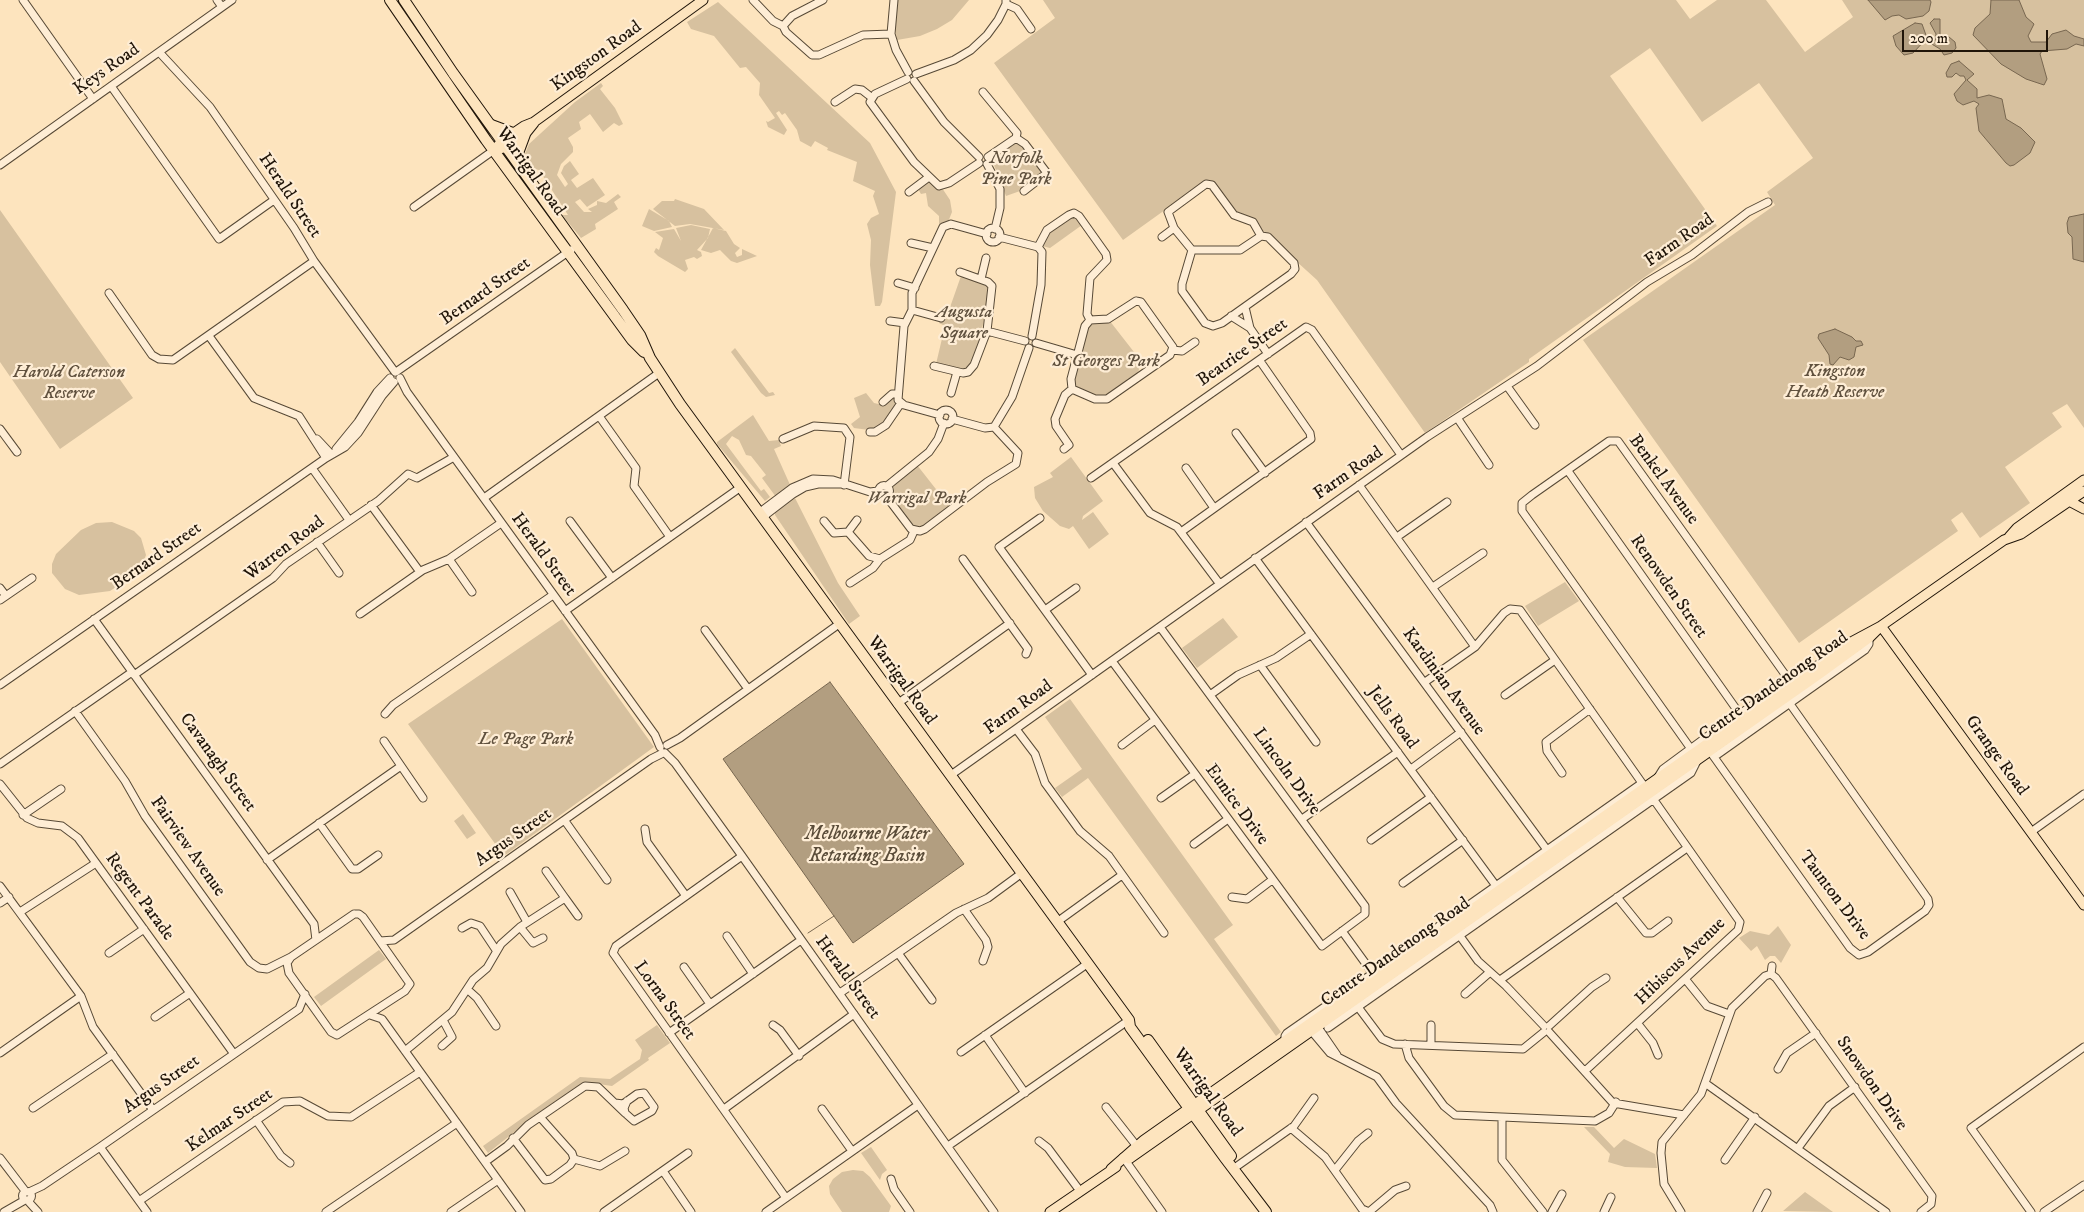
<!DOCTYPE html>
<html>
<head>
<meta charset="utf-8">
<style>
  body { margin:0 }
  #map { position:relative; width:2084px; height:1212px; overflow:hidden; background:#fde4be; font-family:"IM FELL DW Pica",serif }
  canvas { display:block }
  .scale { position:absolute; left:1902px; top:30px; width:146px; height:22px; box-sizing:border-box; border:2px solid #201509; border-top:0; padding-left:6px; font-size:15px; line-height:18px; white-space:nowrap; color:#201509; -webkit-text-stroke:4px #feedd5; paint-order:stroke }
</style>
</head>
<body>
<div id="map">
<canvas width="2084" height="1212"></canvas>
<div class="scale">200 m</div>
</div>
<script>
const ctx = document.querySelector('canvas').getContext('2d');
ctx.lineJoin = 'round';
function fillPath(path, color) {
  ctx.fillStyle = color;
  ctx.fill(path, 'evenodd');
}
function toPath(rows) {
  const path = new Path2D();
  for (const r of rows) {
    if (r.length === 3) {
      path.moveTo(r[0] + r[2], r[1]);
      path.arc(r[0], r[1], r[2], 0, 2 * Math.PI);
      continue;
    }
    path.moveTo(r[0], r[1]);
    for (let i = 2; i < r.length; i += 2) path.lineTo(r[i], r[i + 1]);
  }
  return path;
}
function trace(path, color, width, dash) {
  ctx.strokeStyle = color;
  ctx.lineWidth = width;
  ctx.lineCap = dash ? 'butt' : 'round';
  ctx.setLineDash(dash || []);
  ctx.stroke(path);
}
function label(font, color, halo, rows, align = 'center') {
  ctx.font = font + ' "IM FELL DW Pica",serif';
  ctx.lineWidth = 4.5;
  ctx.setLineDash([]);
  ctx.textBaseline = 'middle';
  ctx.strokeStyle = halo;
  ctx.fillStyle = color;
  for (const [text, x, y, turn = 0] of rows) {
    ctx.save();
    ctx.translate(x, y);
    ctx.rotate((+turn || 0) * Math.PI / 180);
    ctx.textAlign = isNaN(turn) ? turn : align;
    if (halo) ctx.strokeText(text, 0, 0);
    ctx.fillText(text, 0, 0);
    ctx.restore();
  }
}
fillPath(toPath([
  [897,0,969,0,952,20,937,29,920,36,897,40,895,27],
  [1043,0,1676,0,1690,19,1717,0,1766,0,1805,52,1853,17,1842,0,2084,0,2084,428,2067,404,2052,413,2062,427,2005,467,2030,503,1980,538,1962,512,1951,520,1958,531,1799,643,1583,340,1775,205,1767,192,1813,158,1759,83,1702,122,1650,48,1610,76,1717,226,1529,359,1529,362,1425,433,1317,280,1264,232,1238,214,1211,180,1204,182,1123,240,994,63,1055,18],
  [718,2,870,143,896,192,882,302,880,306,875,306,870,265,871,240,867,224,871,218,879,214,873,196,875,191,853,181,857,162,827,150,828,148,815,141,811,147,800,141,797,130,785,113,782,115,779,111,776,113,787,130,784,135,768,127,766,121,768,122,775,118,759,95,760,83,746,67,740,68,714,36,691,29,687,22],
  [601,83,603,86,600,89,615,108,623,124,619,126,614,123,603,132,590,114,579,122,581,129,568,138,573,147,573,152,561,164,557,175,565,187,568,184,561,173,564,166,570,161,579,174,571,180,577,188,593,178,605,195,587,207,580,199,575,202,584,212,592,212,588,209,597,205,597,201,606,203,618,194,621,197,614,202,618,209,595,224,596,229,581,238,562,215,568,215,539,170,531,168,525,154,529,144,575,102],
  [1015,141,1022,143,1042,172,1020,191,1006,196,992,160],
  [928,180,942,188,950,200,952,212,948,222,939,227,939,216,928,206,926,193,921,194,918,189],
  [675,199,704,209,724,230,690,224,675,226,653,209,662,201,674,201],
  [649,209,669,221,672,227,654,231,642,226],
  [0,210,133,398,60,449,0,362],
  [1070,217,1077,219,1082,225,1050,248,1042,246,1047,233],
  [691,225,710,229,708,238,697,250,701,252,702,256,697,259,694,257,685,260,688,269,685,272,658,256,654,252,656,248,659,250,663,238,655,232,674,229,681,241,676,228],
  [713,228,726,231,734,244,740,248,735,253,737,257,742,255,742,249,757,256,737,263,731,261,720,250,711,253,701,250],
  [961,276,987,285,991,289,980,337,970,368,964,372,936,364,945,326,939,323,942,312,948,313],
  [1109,320,1141,361,1138,373,1104,397,1076,391,1072,383,1087,325,1090,322],
  [735,348,769,393,773,392,775,395,766,397,761,393,731,352],
  [866,393,874,403,883,405,893,397,897,403,890,416,878,428,869,430,854,428,851,424,860,417,854,398],
  [753,415,769,441,779,440,781,446,774,449,791,487,776,497,762,478,766,475,751,456,746,455,739,440,732,436,726,444,761,491,764,489,770,497,765,501,717,444,717,442],
  [1071,457,1103,501,1083,516,1082,520,1093,512,1109,534,1089,549,1073,526,1069,529,1060,526,1043,511,1035,498,1034,487,1053,477,1050,473],
  [917,465,950,507,923,526,915,528,893,500,892,492,894,483],
  [794,496,838,583,860,616,849,624,775,515,775,512],
  [112,522,134,531,141,538,146,555,140,571,110,591,79,595,65,589,52,573,52,564,56,554,81,530,96,523],
  [1565,582,1579,601,1538,626,1525,606],
  [1223,618,1238,637,1197,668,1182,648],
  [562,619,654,747,504,856,408,724],
  [1070,699,1233,925,1214,939,1281,1032,1276,1036,1088,778,1062,797,1055,788,1082,769,1045,717],
  [463,814,476,833,467,839,454,821],
  [1778,926,1791,945,1781,963,1775,956,1770,956,1765,960,1757,946,1751,951,1739,938,1750,931,1769,935],
  [379,950,386,959,321,1006,314,997],
  [657,1025,670,1043,648,1058,649,1060,612,1086,585,1082,537,1114,488,1153,483,1146,580,1077,610,1079,640,1059,642,1050,635,1040],
  [1584,1127,1594,1127,1614,1148,1624,1139,1655,1154,1657,1168,1625,1167,1608,1162,1610,1154],
  [871,1147,887,1170,882,1174,880,1180,861,1153],
  [853,1170,863,1171,870,1177,891,1206,889,1212,842,1212,830,1194,829,1186,833,1179,842,1172],
  [1805,1192,1833,1212,1783,1211]
]), '#d7c19f');
const water = toPath([
  [1868,0,1930,0,1931,2,1929,11,1923,16,1906,19,1899,15,1892,16,1885,20,1868,0],
  [1991,0,2019,0,2026,17,2034,24,2028,36,2031,42,2046,42,2052,34,2066,30,2074,36,2084,39,2084,46,2076,44,2067,49,2042,51,2040,54,2047,79,2044,85,2026,79,2001,64,1973,35,1975,28,1990,14,1991,0],
  [1934,19,1940,19,1940,38,1949,37,1955,42,1956,48,1952,53,1944,55,1940,49,1930,43,1935,40,1936,34,1930,23,1934,19],
  [1915,23,1922,24,1927,38,1913,53,1904,55,1896,46,1893,36,1915,23],
  [1959,61,1974,74,1967,80,1977,89,1977,98,1989,95,2002,99,2006,119,2021,128,2035,142,2030,153,2014,165,2010,166,2006,163,1979,131,1976,108,1979,104,1974,101,1963,105,1957,101,1954,94,1966,80,1964,76,1960,76,1956,73,1952,77,1947,77,1946,73,1951,64,1959,61],
  [2084,214,2084,262,2073,259,2072,237,2068,233,2067,223,2069,217,2084,214],
  [1835,329,1852,337,1856,341,1861,341,1863,345,1856,347,1854,357,1849,360,1840,357,1833,365,1830,364,1829,355,1818,338,1819,334,1835,329],
  [830,682,964,864,853,943,723,759,830,682]
]);
fillPath(water, '#b29e80');
trace(water, '#786750', 1);
trace(toPath([
  [808,933,834,916]
]), '#786750', 1);
const minor = toPath([
  [23,0,93,99],
  [217,0,222,7],
  [753,0,773,21,783,26],
  [823,0,792,16,783,26,786,32,812,55,819,55,863,35,891,34],
  [894,0,891,34,896,50,908,72],
  [1006,4,1017,9,1031,29],
  [159,52,210,107,294,228,314,261,395,372],
  [916,74,954,60,971,50,987,35,998,20,1006,4,1006,0],
  [907,79,875,94,870,102,914,162,939,186,949,183,979,163],
  [914,81,944,122,979,157],
  [111,86,219,239,274,200],
  [983,92,1017,133,1016,138,988,157],
  [835,102,855,89,862,90,871,97],
  [1016,138,1025,144,1047,173,1024,191],
  [987,164,1000,189,1000,208,995,229],
  [0,165,232,0],
  [909,192,929,177],
  [414,207,494,150],
  [993,235,7],
  [1261,236,1268,237,1294,263,1295,269,1291,274,1222,323,1213,326,1205,323,1182,291,1182,284,1192,250,1240,250,1261,236],
  [999,237,1038,247,1042,252,1041,285,1032,336],
  [1162,237,1174,228],
  [911,243,933,248],
  [1038,247,1047,230,1069,215,1074,213,1079,216,1106,254,1107,260,1090,278,1087,314,1090,320],
  [1192,250,1174,228,1168,212,1206,184,1212,185,1234,215,1253,222,1261,236],
  [981,279,986,258],
  [898,283,915,288],
  [109,293,152,355,159,359,173,360,314,261],
  [1136,301,1141,302,1173,347,1170,355,1107,399,1095,399,1072,389,1071,379,1085,326,1090,320,1108,319,1136,301],
  [1245,307,1250,328,1268,354],
  [912,310,941,318],
  [1231,316,1250,328],
  [890,321,905,323],
  [987,331,1025,341],
  [209,336,254,398,299,416,326,458],
  [1036,343,1077,355],
  [1172,350,1182,351,1195,342],
  [934,366,963,373,968,372,974,365,987,331,992,286,988,282,960,272],
  [396,372,571,250],
  [400,378,407,392,655,735,660,747],
  [1507,386,1535,425],
  [951,393,957,372],
  [883,402,892,394,897,394],
  [946,417,7],
  [940,415,904,405,898,400,904,326,912,310,912,293,943,227,951,224,987,234],
  [599,416,636,468,634,486,670,537],
  [952,419,985,428,994,427,1012,397,1029,348],
  [1458,419,1489,465],
  [0,429,17,452],
  [870,432,875,432,886,425,901,403],
  [1236,433,1265,473],
  [317,439,331,454],
  [783,439,814,426,844,428,850,437,844,485],
  [336,449,358,422,377,392,390,378],
  [1064,449,1069,445,1056,426,1055,419,1065,395,1072,389],
  [1113,463,1150,513,1177,527,1219,583],
  [312,468,349,520],
  [1186,468,1214,508],
  [1568,471,1744,720],
  [1091,478,1306,327,1312,330,1401,455],
  [1359,485,1475,647],
  [884,491,5.5],
  [887,486,929,452,938,439,944,423],
  [886,496,911,529,920,531,925,529,987,482,1016,464,1018,453,994,427],
  [484,498,659,373],
  [371,505,420,572],
  [760,512,792,488,813,479,833,480,870,492,878,491],
  [763,517,793,494,805,487,818,484,841,484],
  [1040,518,999,547,1092,675],
  [570,521,612,578],
  [824,521,834,533,848,532,869,556,880,559,910,540,914,531],
  [1306,522,1553,858],
  [848,532,857,520],
  [1181,532,1311,439,1310,433,1260,361],
  [1397,537,1447,502],
  [317,542,339,573],
  [1255,558,1502,894],
  [449,559,472,592],
  [963,559,1028,649,1026,654],
  [850,583,873,568,880,559],
  [1433,587,1483,553],
  [0,588,6,596],
  [0,600,32,578],
  [1045,610,1076,588],
  [565,611,741,487],
  [360,614,423,570,449,559,501,523],
  [94,619,314,924,316,940],
  [705,630,748,689],
  [1112,661,1322,946,1365,914,1365,906,1160,627],
  [1260,665,1316,742],
  [134,675,273,578,286,564,378,501,408,474,417,478,454,457],
  [1425,682,1475,647,1504,613,1510,609,1520,610,1740,922,1738,930,1585,1071],
  [0,685,326,458,345,447,358,433,382,396,394,382],
  [1210,695,1238,675,1276,658,1311,634],
  [1505,695,1555,660],
  [897,704,1010,623],
  [75,711,125,781,145,816,250,962,259,968,267,969,291,957],
  [385,714,393,705,553,595],
  [1016,729,1035,754,1045,783,1080,831,1109,856,1164,933],
  [1709,736,1707,746,1714,757,1850,948,1859,955,1868,952,1925,911,1929,905,1928,899,1783,694],
  [384,741,423,798],
  [667,745,680,738,839,624],
  [1122,745,1155,720],
  [1691,749,1522,511,1522,503,1532,495,1609,441,1618,441,1789,680],
  [665,753,675,763,742,856,994,1212],
  [1714,757,1865,650,1869,644,1869,638],
  [0,764,132,672],
  [1411,769,1461,732],
  [1562,773,1547,751,1546,742,1590,709],
  [951,775,1427,437,1537,366,1647,282,1692,255,1748,212,1768,202],
  [1658,777,1663,769,1705,738,1795,676,1809,672],
  [0,784,27,818,38,823,62,826,78,838,234,1054],
  [1161,798,1195,774],
  [23,815,61,789],
  [1302,819,1398,752],
  [565,821,607,880],
  [319,823,352,869,358,869,378,855],
  [645,829,647,842,686,896],
  [2031,832,2084,794],
  [1371,840,1431,797],
  [1194,844,1228,819],
  [742,856,616,946,613,953,786,1198],
  [267,860,401,766],
  [1403,883,1463,840],
  [0,886,81,996,93,1027,153,1110],
  [510,892,527,922],
  [1232,897,1247,899,1272,880],
  [1617,897,1646,933,1652,933,1668,921],
  [565,898,578,916],
  [0,903,9,897],
  [964,909,986,940,988,947,983,961],
  [20,912,96,863],
  [354,914,359,914,363,917,410,984,405,991,337,1035,331,1032,289,973,287,963,291,957,354,914],
  [1057,922,1122,875],
  [520,927,533,943,543,938],
  [462,928,471,923,480,926,496,950],
  [1342,931,1374,975],
  [1457,932,1478,961,1506,986,1544,1026],
  [727,936,753,974],
  [380,941,394,940,651,759,663,753],
  [1429,941,1429,933,1642,783],
  [109,953,144,929],
  [898,953,932,1000],
  [684,967,710,1004],
  [1771,974,1776,978,1932,1196,1931,1204,1921,1212],
  [1771,974,1772,966],
  [1500,980,1687,848],
  [1686,980,1707,1006,1729,1014],
  [467,989,477,998,496,1026],
  [840,993,956,913,988,898,1022,873],
  [1465,994,1490,972],
  [1355,1003,1382,1039,1394,1044,1523,1049,1544,1032],
  [370,1015,382,1019,521,1212],
  [155,1017,190,993],
  [1315,1023,1337,1055],
  [1638,1024,1653,1043,1658,1055],
  [773,1025,780,1030,799,1056],
  [1549,1026,1592,987,1606,978],
  [1309,1028,1330,1053,1377,1077,1396,1103,1490,1205,1493,1212],
  [1328,1028,1691,773,1697,761],
  [1549,1032,1613,1103,1684,1115],
  [669,1033,801,940],
  [985,1035,1025,1093],
  [1285,1043,1285,1036,1287,1033,1412,946],
  [1405,1044,1409,1058,1444,1106,1455,1115,1595,1121,1609,1113,1616,1102],
  [1431,1045,1431,1025],
  [442,1046,452,1037,443,1020],
  [405,1051,452,1012,473,980,487,968,501,944,520,927,565,898,546,871],
  [961,1052,1087,964],
  [0,1053,81,996],
  [1778,1069,1787,1053,1816,1033],
  [1705,1083,1886,1212],
  [615,1103,623,1104,637,1094,644,1093,654,1107,652,1111,634,1121,625,1113,624,1108,627,1101],
  [1106,1107,1139,1149],
  [33,1108,113,1054],
  [724,1109,854,1014],
  [822,1109,852,1151],
  [540,1117,572,1153,574,1159,600,1166,625,1151],
  [1502,1118,1502,1160,1543,1212],
  [256,1120,281,1156,290,1163],
  [1291,1128,1325,1157,1362,1209,1369,1212],
  [513,1138,545,1180,551,1179,570,1165,574,1159],
  [1039,1141,1048,1148,1080,1191],
  [948,1146,1129,1020],
  [100,1147,147,1212],
  [1798,1148,1829,1106,1855,1087],
  [1123,1157,1162,1212],
  [0,1158,26,1192],
  [1725,1160,1755,1117],
  [485,1162,507,1146,528,1125,585,1086,598,1087,625,1113],
  [1233,1169,1294,1126,1314,1098],
  [1335,1170,1358,1141,1368,1133],
  [663,1171,691,1212],
  [891,1179,894,1189,910,1212],
  [27,1196,4.5],
  [29,1192,42,1186,100,1147,299,1009,305,994],
  [27,1200,38,1212],
  [139,1201,283,1102,300,1101,328,1116,351,1117,420,1072],
  [4,1212,25,1200],
  [326,1212,457,1123],
  [451,1212,498,1180],
  [604,1212,688,1153],
  [766,1212,918,1105],
  [1369,1212,1395,1190,1406,1186],
  [1552,1212,1562,1194],
  [1604,1212,1611,1197],
  [1681,1212,1664,1184,1661,1153,1662,1142,1701,1094,1732,1008,1765,976,1771,974],
  [1757,1212,1767,1193],
  [2031,1212,1971,1128,2084,1047],
  [2044,1212,2084,1185]
]);
const major = toPath([
  [490,124,514,133],
  [500,149,507,147,526,133,534,123],
  [494,150,502,141,524,126,534,122,703,0],
  [516,160,526,133],
  [2069,501,2084,509],
  [2009,537,2017,528,2084,480],
  [1881,626,2084,905],
  [1129,1159,1821,673,1869,638,1877,630],
  [1111,1169,1144,1140,1853,641,1881,626,2004,540,2021,534,2084,491],
  [1050,1212,1116,1167]
]);
const highway = toPath([
  [390,0,486,140,632,340,644,352],
  [404,0,453,73,623,310,640,335,650,358,680,404,1129,1020,1130,1027,1225,1158,1266,1212],
  [1148,1040,1231,1156]
]);
trace(minor, '#574936', 9);
trace(major, '#201509', 11);
trace(highway, '#201509', 12);
trace(minor, '#feedd5', 7);
trace(major, '#fde4be', 9);
trace(highway, '#fde4be', 10);
label('18px', '#201509', '#feedd5', [
  ["Kingston Road",597,57,-36],
  ["Keys Road",107,70,-35],
  ["Warrigal Road",530,172,54],
  ["Herald Street",289,196,56],
  ["Farm Road",1680,241,-35],
  ["Bernard Street",486,292,-35],
  ["Beatrice Street",1243,353,-35],
  ["Farm Road",1349,474,-35],
  ["Benkel Avenue",1663,480,54],
  ["Warren Road",285,549,-37],
  ["Herald Street",543,555,54],
  ["Bernard Street",157,557,-35],
  ["Renowden Street",1668,587,55],
  ["Warrigal Road",901,681,54],
  ["Kardinian Avenue",1443,682,54],
  ["Centre Dandenong Road",1774,687,-35],
  ["Farm Road",1019,708,-36],
  ["Jells Road",1392,718,54],
  ["Grange Road",1996,756,54],
  ["Cavanagh Street",217,763,54],
  ["Lincoln Drive",1286,772,54],
  ["Eunice Drive",1236,805,54],
  ["Argus Street",514,838,-35],
  ["Fairview Avenue",187,847,55],
  ["Taunton Drive",1834,896,53],
  ["Regent Parade",139,897,54],
  ["Centre Dandenong Road",1396,953,-35],
  ["Hibiscus Avenue",1681,962,-44],
  ["Herald Street",847,978,54],
  ["Lorna Street",664,1001,54],
  ["Snowdon Drive",1871,1084,55],
  ["Argus Street",162,1085,-35],
  ["Warrigal Road",1207,1093,54],
  ["Kelmar Street",230,1121,-34]
]);
label('italic 18px', '#60513e', '#feedd5', [
  ["Norfolk",1016,159],
  ["Pine Park",1016,180],
  ["Augusta",964,313],
  ["Square",964,334],
  ["St Georges Park",1106,362],
  ["Kingston",1835,372],
  ["Heath Reserve",1835,393],
  ["Harold Caterson",69,373],
  ["Reserve",69,394],
  ["Warrigal Park",917,499],
  ["Le Page Park",526,740]
]);
label('italic 19px', '#5a4c39', '#feedd5', [
  ["Melbourne Water",867,835],
  ["Retarding Basin",867,857]
]);
</script>
</body>
</html>
